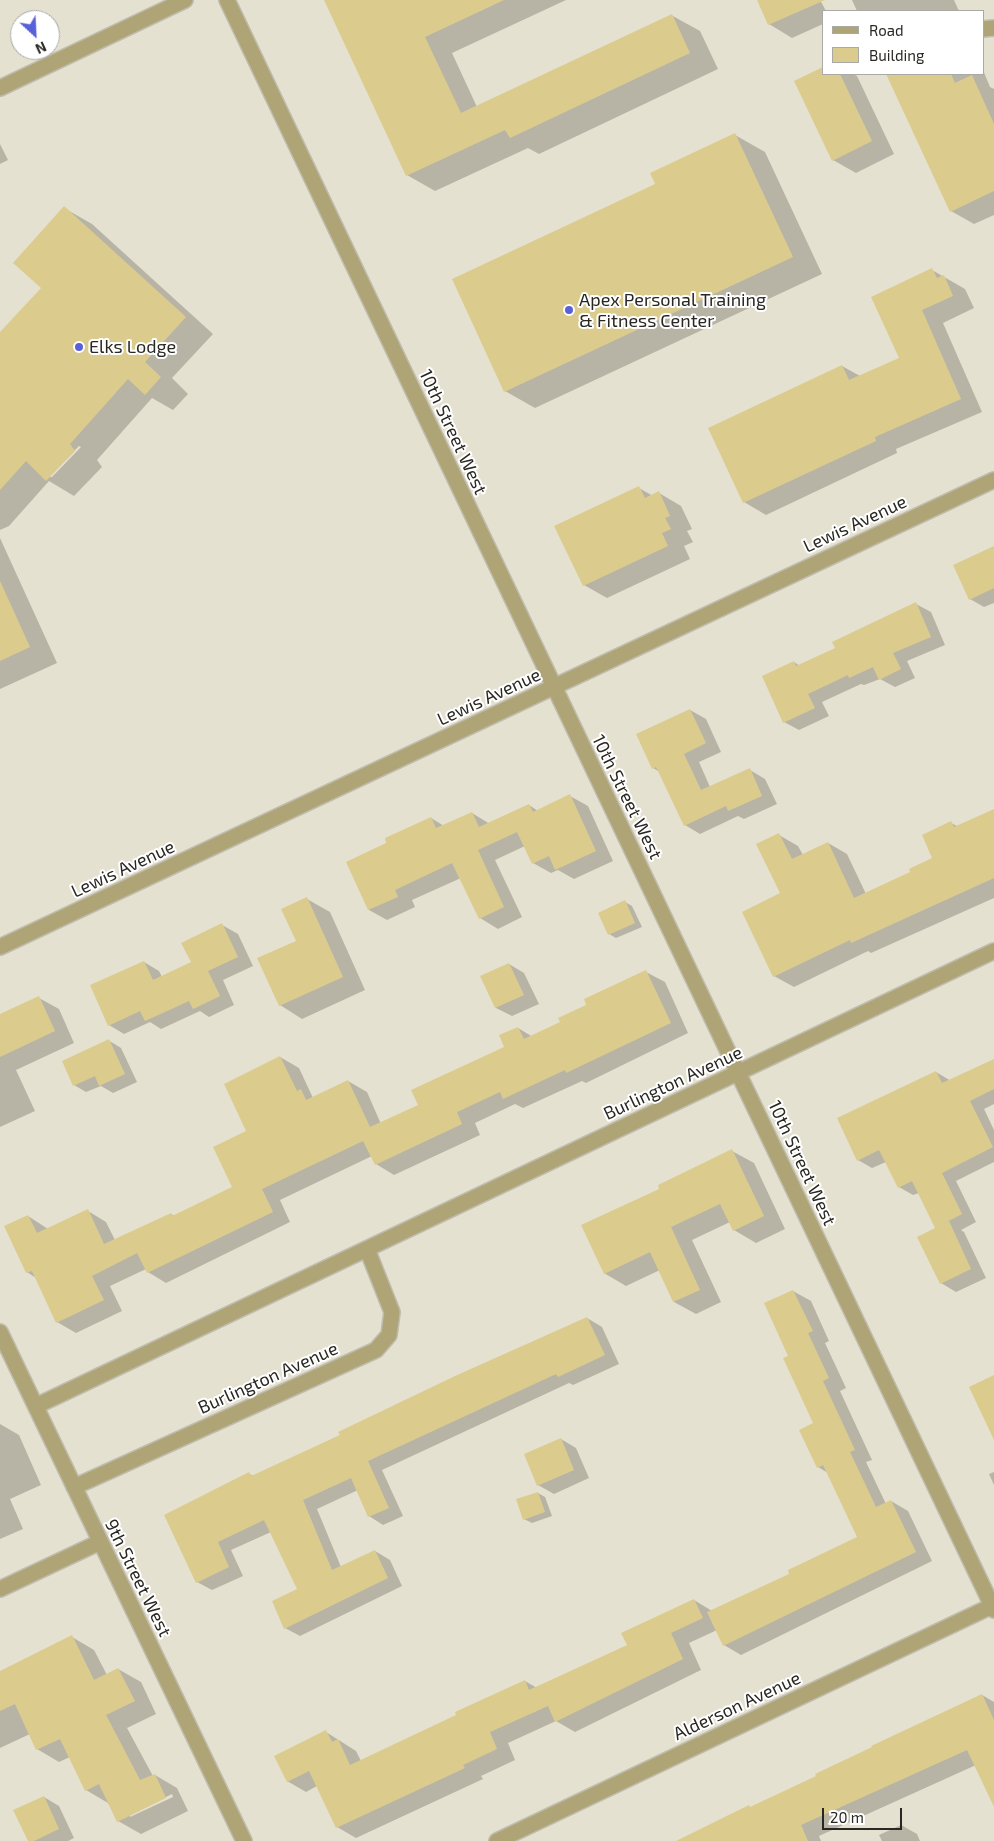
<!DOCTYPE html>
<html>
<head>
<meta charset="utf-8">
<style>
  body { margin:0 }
  #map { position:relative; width:994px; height:1841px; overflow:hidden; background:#e5e1d0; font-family:"Exo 2",sans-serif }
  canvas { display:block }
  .legend { position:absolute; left:822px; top:10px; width:162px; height:65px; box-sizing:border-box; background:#fff; border:1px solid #a9a9a6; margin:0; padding:6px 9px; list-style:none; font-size:15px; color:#292721 }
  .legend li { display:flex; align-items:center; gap:10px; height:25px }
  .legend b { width:25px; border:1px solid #a9a9a6 }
  .north { position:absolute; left:10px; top:10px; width:50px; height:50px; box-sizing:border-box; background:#fff; border:1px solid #a9a9a6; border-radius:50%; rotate:155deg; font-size:14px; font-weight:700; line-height:20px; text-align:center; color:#292721 }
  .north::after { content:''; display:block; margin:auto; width:18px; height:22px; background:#5961d8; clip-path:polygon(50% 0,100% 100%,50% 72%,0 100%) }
  .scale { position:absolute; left:822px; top:1808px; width:80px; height:22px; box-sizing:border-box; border:2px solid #292721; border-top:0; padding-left:6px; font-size:15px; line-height:18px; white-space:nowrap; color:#292721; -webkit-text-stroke:4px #fff; paint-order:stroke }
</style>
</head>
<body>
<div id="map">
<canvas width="994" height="1841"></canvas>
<ul class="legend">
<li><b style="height:6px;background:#afa476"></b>Road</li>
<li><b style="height:14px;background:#dbcc8e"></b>Building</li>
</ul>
<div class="north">N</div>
<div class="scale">20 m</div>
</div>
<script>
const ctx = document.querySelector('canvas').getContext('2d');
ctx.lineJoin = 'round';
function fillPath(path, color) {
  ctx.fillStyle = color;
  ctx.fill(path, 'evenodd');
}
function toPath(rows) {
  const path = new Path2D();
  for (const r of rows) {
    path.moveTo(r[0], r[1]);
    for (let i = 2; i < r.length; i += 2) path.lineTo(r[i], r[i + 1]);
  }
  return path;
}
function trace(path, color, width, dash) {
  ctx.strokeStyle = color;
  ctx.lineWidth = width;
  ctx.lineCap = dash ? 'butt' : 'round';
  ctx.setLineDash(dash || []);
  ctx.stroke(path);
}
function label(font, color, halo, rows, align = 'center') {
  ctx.font = font + ' "Exo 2",sans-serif';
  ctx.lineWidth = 4;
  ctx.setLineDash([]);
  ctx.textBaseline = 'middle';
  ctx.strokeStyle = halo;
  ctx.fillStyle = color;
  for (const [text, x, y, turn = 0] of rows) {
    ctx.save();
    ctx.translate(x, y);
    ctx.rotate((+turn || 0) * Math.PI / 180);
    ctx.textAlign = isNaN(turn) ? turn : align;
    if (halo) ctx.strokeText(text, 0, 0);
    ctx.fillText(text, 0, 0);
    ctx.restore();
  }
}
fillPath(toPath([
  [325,0,566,0,452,53,477,107,671,15,700,31,718,69,539,154,528,148,435,191,407,175],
  [758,0,820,0,826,11,823,11,823,24,792,38,769,24],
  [852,0,954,0,959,11,857,11],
  [983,70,990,87,994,89,994,215,974,224,951,211,887,74,983,74],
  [823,74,853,74,857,76,894,154,856,173,833,160],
  [735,135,765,152,822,274,535,408,505,391,656,184],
  [0,144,8,160,0,164],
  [64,208,92,224,213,334,172,378,188,394,173,410,152,398,97,460,102,467,74,496,49,481,9,526,0,530,0,334,43,288],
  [79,446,81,447,52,477,48,477],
  [932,270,965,289,974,308,943,323,982,412,896,449,897,453,766,515,744,502,842,366,860,376,901,359],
  [639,488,653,496,659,493,681,506,692,529,687,531,693,542,684,546,690,559,607,598,584,585],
  [0,538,57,663,0,689],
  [994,547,994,603,984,607,970,599],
  [916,604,931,612,945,645,907,661,915,678,895,687,880,679,864,685,861,684,822,702,829,716,799,730,784,722,794,662,800,666,837,649],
  [690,710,706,719,721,752,699,762,710,787,750,770,765,779,777,804,744,819,738,816,700,834,685,825,660,772,653,768],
  [570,796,588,806,613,861,574,879,558,870,551,873,533,863,525,846,495,860,522,917,498,929,480,918,461,878,412,900,415,907,387,920,369,910,347,862,388,843,431,818,444,826,472,813,490,824,529,805,538,811],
  [994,810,994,898,871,953,868,951,794,987,774,976,782,894,779,835,798,846,803,855,828,843,847,854,866,894,912,872,934,858,951,823,957,826],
  [307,899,330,912,365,990,302,1019,280,1005],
  [625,902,632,906,642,927,616,938,609,934],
  [222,925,238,934,253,966,223,980,234,1005,209,1017,200,1011,161,1029,150,1022,124,1034,109,1025,144,962,159,971,162,977,192,963],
  [509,964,524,973,539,1004,512,1016,496,1008,482,977],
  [646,972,665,982,688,1033,586,1083,582,1081,523,1108,515,1104,475,1123,480,1135,394,1175,376,1164,372,1156,280,1200,290,1222,166,1283,148,1272,146,1269,110,1286,122,1311,76,1333,57,1322,36,1278,27,1272,28,1216,48,1229,88,1211,106,1222,115,1240,171,1214,174,1216,233,1187,248,1132,280,1057,299,1068,313,1098,348,1081,367,1092,381,1124,419,1106,506,1047,518,1028,533,1037,562,1023],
  [39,998,59,1009,74,1043,16,1070,35,1111,0,1127,0,1016],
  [108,1040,121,1048,137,1082,113,1093,101,1086,86,1092,74,1085],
  [994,1060,994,1104,984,1109,994,1130,994,1162,956,1181,976,1222,961,1230,964,1232,986,1278,956,1292,941,1283,938,1228,919,1193,913,1195,899,1187,886,1162,872,1168,858,1160,936,1072,951,1081],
  [732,1151,754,1163,785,1229,756,1243,734,1230,730,1222,692,1240,721,1302,696,1314,674,1302,660,1270,626,1286,604,1273,661,1189],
  [793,1291,811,1301,829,1341,825,1343,846,1388,840,1391,872,1460,866,1462,886,1504,891,1501,908,1511,932,1561,741,1655,724,1645,717,1630,689,1643,701,1670,575,1732,556,1721,508,1743,515,1760,481,1776,483,1779,356,1838,337,1827,317,1786,306,1792,287,1781,326,1732,356,1751,361,1761,458,1716,525,1681,537,1688,629,1645,694,1600,712,1611,791,1574,859,1538,828,1473,818,1467,815,1423,790,1356],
  [587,1318,602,1327,619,1364,573,1385,569,1383,382,1470,403,1516,383,1525,369,1516,358,1490,317,1509,341,1567,375,1551,390,1560,402,1586,300,1636,285,1628,298,1590,271,1532,231,1550,243,1576,212,1590,197,1582,249,1474,254,1476],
  [0,1424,19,1435,41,1485,10,1499,23,1529,0,1539],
  [561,1439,576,1448,589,1478,554,1494,538,1485],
  [994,1472,994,1485,989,1474],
  [538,1493,545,1497,552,1516,532,1523,524,1519],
  [72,1637,94,1650,107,1675,118,1669,141,1682,156,1714,127,1728,153,1776,155,1775,177,1788,188,1811,141,1834,118,1821,108,1803,86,1790,70,1757,59,1762,37,1749,30,1734,0,1748,0,1676],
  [172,1794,173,1797,130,1817,130,1815],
  [982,1695,994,1702,994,1792,976,1765,819,1836,821,1841,677,1841,818,1777],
  [44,1797,59,1806,74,1838,68,1841,29,1841],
  [901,1825,917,1834,920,1841,882,1841,879,1835]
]), '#0003');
fillPath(toPath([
  [324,0,504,0,425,37,461,113,672,14,690,53,510,138,505,130,406,176],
  [757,0,825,0,768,25],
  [823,67,823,74,840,74,872,141,832,161,794,81],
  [886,74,951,74,955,83,972,75,994,124,994,191,950,212],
  [735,133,793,257,504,392,452,279,655,184,650,173],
  [64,206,186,317,145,362,161,377,145,395,128,379,70,444,75,451,46,481,26,461,0,490,0,332,41,288,13,263],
  [932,268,937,278,944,275,953,296,922,310,961,399,875,437,876,441,743,503,708,428,842,365,849,380,899,358,871,297],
  [639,486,645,498,659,491,670,516,665,518,671,529,662,533,668,546,583,586,554,526],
  [994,546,994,588,969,600,953,565],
  [0,581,30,647,0,661],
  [916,602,931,637,893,653,901,669,879,680,873,667,849,678,848,675,808,694,815,708,783,723,762,676,794,661,796,666,835,648,832,642],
  [690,709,706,743,684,754,701,790,750,768,762,796,728,811,726,806,684,826,656,767,652,769,636,734],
  [570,794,596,851,555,870,549,856,532,864,517,832,478,850,504,907,479,919,452,863,395,890,398,897,368,910,346,862,386,843,385,838,431,817,436,828,472,812,479,827,529,804,533,812],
  [994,809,994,878,851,943,850,940,773,977,742,912,780,893,756,844,779,833,792,859,828,842,854,898,910,872,909,869,932,858,922,835,951,821,954,827],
  [307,897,343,977,279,1006,257,958,296,941,281,909],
  [625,900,635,923,608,935,598,913],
  [222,923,238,957,208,971,220,996,193,1009,189,1001,145,1021,140,1011,108,1026,90,985,144,961,153,980,191,962,181,943],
  [509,963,524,995,495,1008,480,976],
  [646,970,671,1023,566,1073,565,1070,503,1099,500,1092,457,1112,462,1124,375,1165,363,1141,262,1189,273,1212,147,1273,137,1253,92,1276,104,1300,56,1323,32,1271,26,1273,4,1226,28,1215,37,1233,88,1209,104,1244,171,1213,172,1216,232,1187,213,1147,246,1131,224,1084,280,1056,297,1091,301,1089,306,1100,348,1080,370,1127,418,1105,411,1090,504,1047,499,1035,518,1027,524,1039,560,1022,558,1018,586,1005,584,999],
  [39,996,55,1031,0,1057,0,1014],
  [109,1039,125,1074,99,1086,95,1076,73,1086,62,1061],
  [994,1059,994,1089,970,1101,993,1147,942,1173,962,1214,935,1228,912,1181,898,1188,879,1150,857,1161,837,1118,936,1071,942,1083],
  [732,1149,764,1216,733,1231,720,1204,671,1227,700,1290,673,1302,650,1252,604,1274,581,1225,659,1189,658,1185],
  [949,1221,971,1269,940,1284,917,1237],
  [793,1290,813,1331,808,1333,829,1378,823,1381,855,1450,850,1452,876,1507,891,1500,916,1552,723,1646,707,1612,789,1574,788,1570,857,1537,823,1465,817,1468,799,1430,813,1423,783,1358,788,1356,764,1303],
  [587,1317,605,1355,558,1377,556,1374,368,1461,389,1508,368,1517,351,1478,303,1500,332,1570,375,1550,388,1578,284,1629,272,1601,297,1589,264,1520,218,1542,229,1567,196,1583,164,1515,249,1472,251,1476,340,1435,338,1432,455,1376],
  [994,1375,994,1440,969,1387],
  [561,1438,574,1470,537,1486,524,1454],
  [538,1492,545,1512,523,1520,516,1499],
  [694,1599,703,1618,671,1633,683,1659,555,1722,548,1706,490,1732,497,1749,463,1765,465,1768,336,1828,309,1771,287,1782,274,1756,326,1730,332,1742,338,1739,350,1765,456,1715,455,1712,525,1680,529,1690,627,1645,621,1633],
  [72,1635,94,1680,118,1668,135,1701,106,1715,140,1780,155,1774,166,1798,117,1822,99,1784,85,1791,60,1739,36,1750,15,1704,0,1711,0,1671],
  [982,1694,994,1720,994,1807,967,1750,801,1825,808,1841,676,1841,749,1805,750,1807,816,1776,815,1774,872,1747,871,1746],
  [44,1796,59,1829,34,1841,28,1841,13,1810]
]), '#dbcc8e');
const minor = toPath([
  [227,0,994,1610],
  [983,29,994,28],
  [0,88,185,0],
  [0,947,994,480],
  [0,1332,244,1841],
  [36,1406,994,951],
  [74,1487,376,1350,389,1335,392,1312,367,1249],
  [0,1589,100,1542],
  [497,1841,994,1605]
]);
trace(minor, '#bfbcad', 18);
trace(minor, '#afa476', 15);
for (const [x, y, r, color] of [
  [569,310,5,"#5961d8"],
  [79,347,5,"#5961d8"]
]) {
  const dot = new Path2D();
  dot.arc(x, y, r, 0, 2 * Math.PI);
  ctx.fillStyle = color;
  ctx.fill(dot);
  trace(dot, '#fff', 2);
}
label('18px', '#292721', '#fff', [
  ["Apex Personal Training",579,300],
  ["& Fitness Center",579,321],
  ["Elks Lodge",89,347]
], 'left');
label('18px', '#292721', '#fff', [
  ["10th Street West",453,432,65],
  ["Lewis Avenue",855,524,-25],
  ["Lewis Avenue",489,697,-25],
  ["10th Street West",627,797,64],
  ["Lewis Avenue",123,869,-25],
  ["Burlington Avenue",673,1083,-25],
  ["10th Street West",802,1163,65],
  ["Burlington Avenue",268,1378,-24],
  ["9th Street West",138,1578,64],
  ["Alderson Avenue",737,1706,-25]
]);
</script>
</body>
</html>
